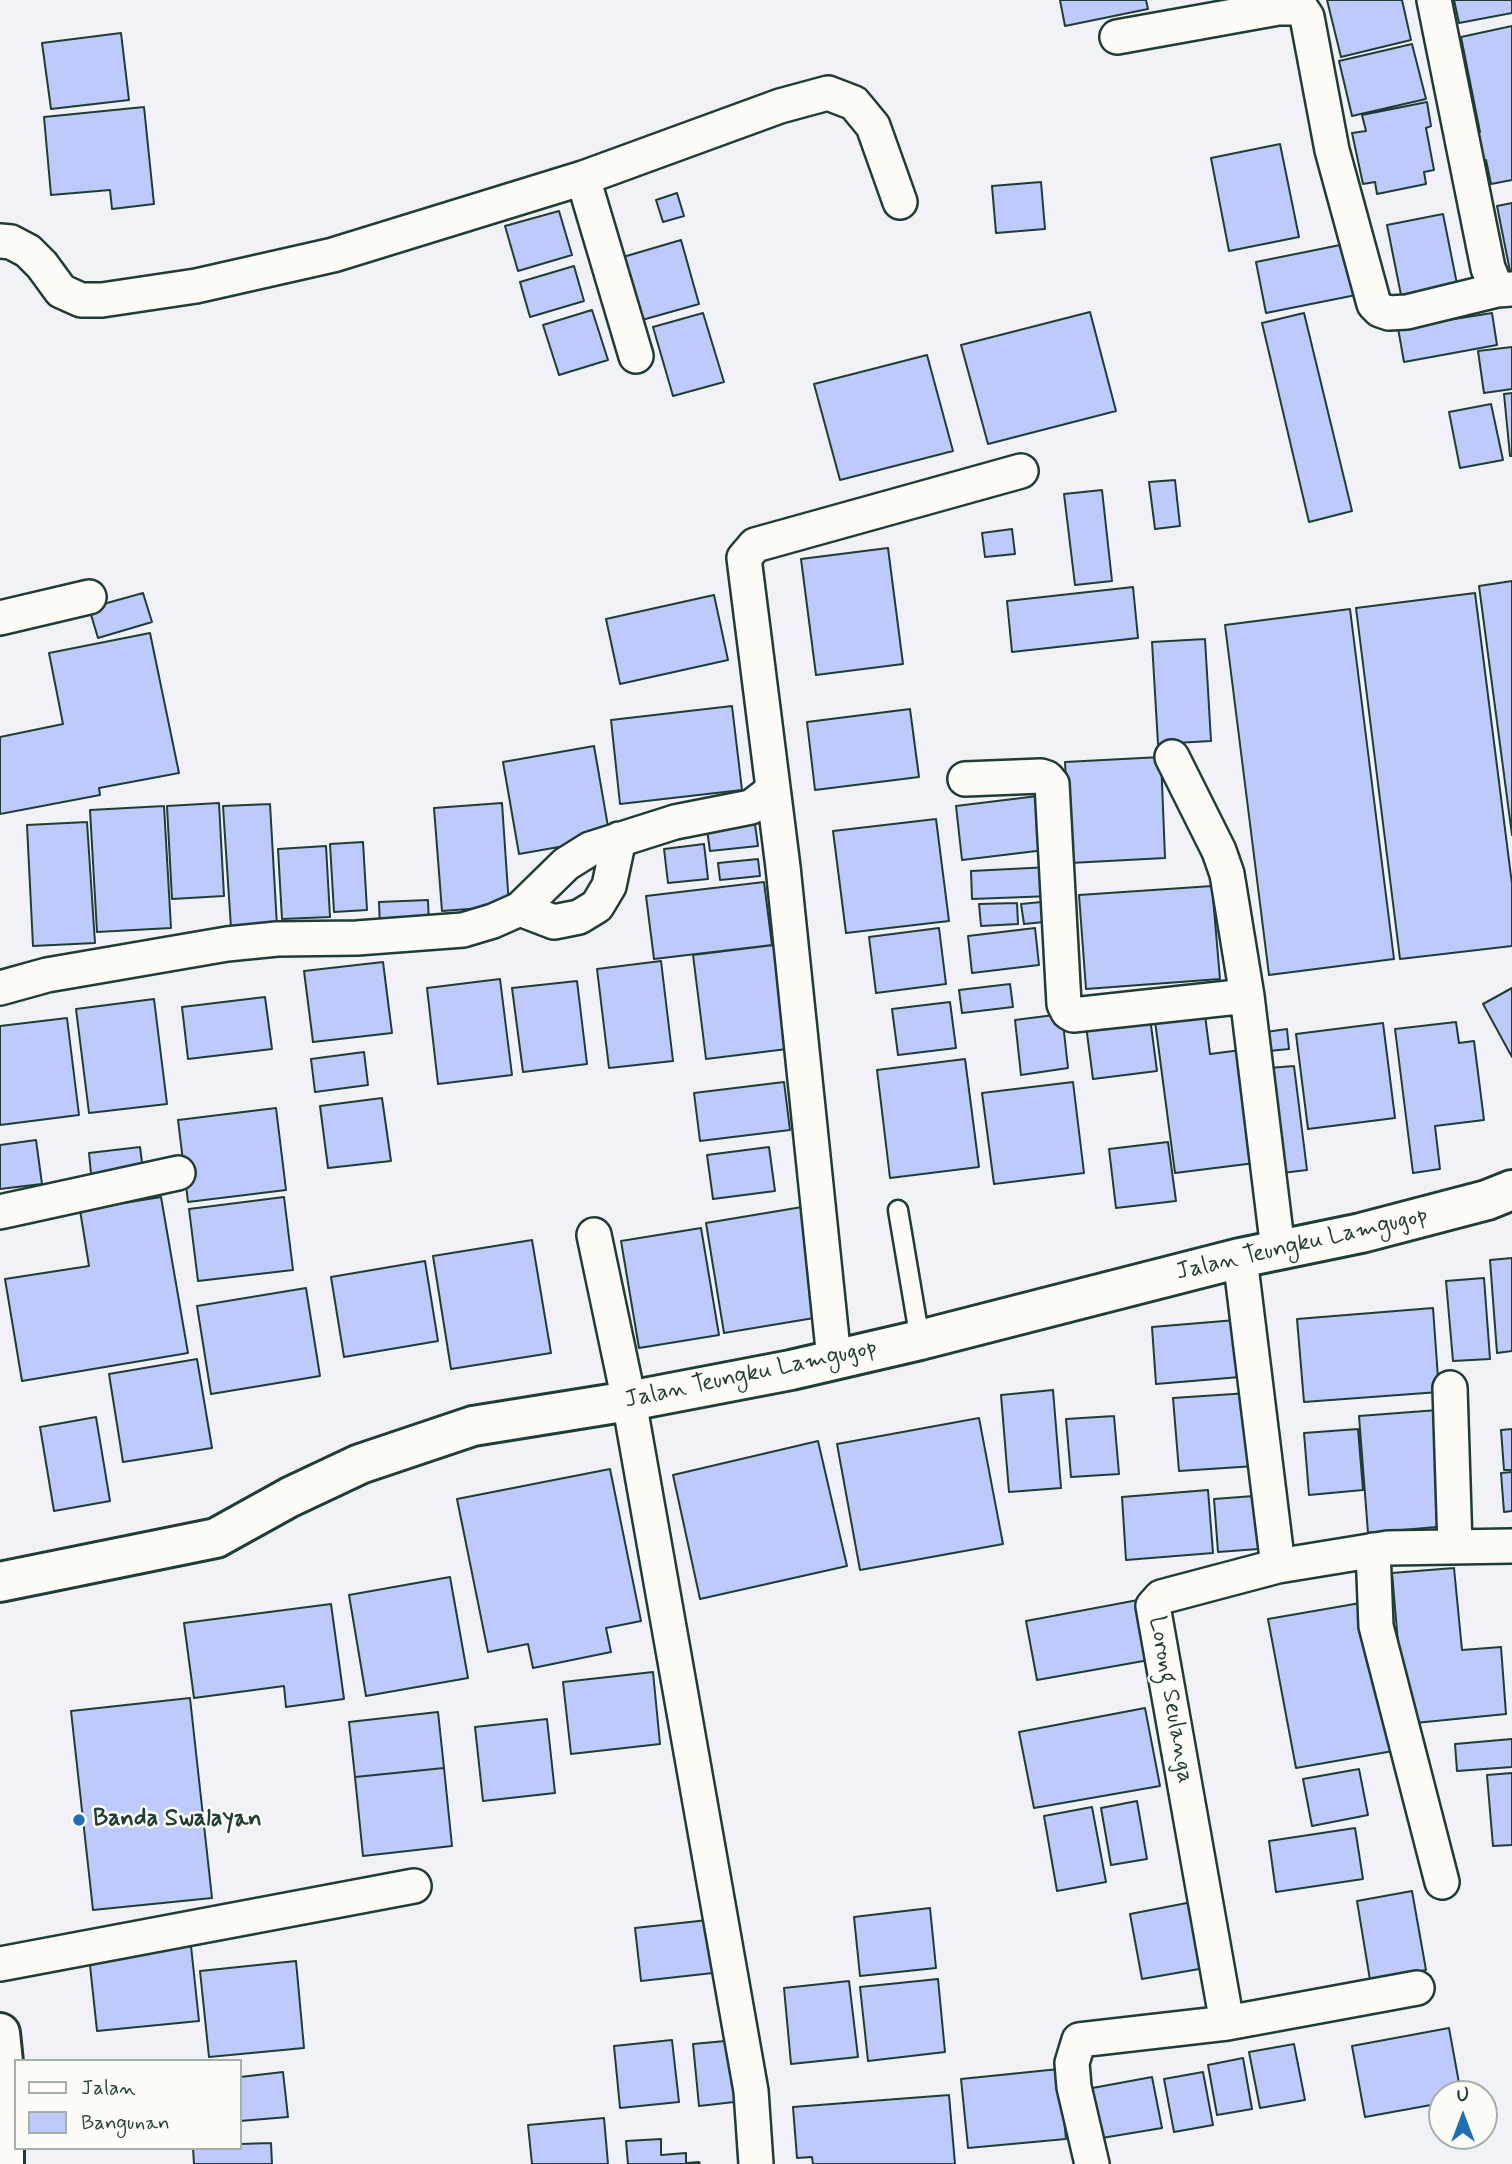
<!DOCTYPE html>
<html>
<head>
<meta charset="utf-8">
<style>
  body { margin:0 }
  #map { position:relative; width:1512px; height:2164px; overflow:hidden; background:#f0f2f8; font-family:Mynerve,sans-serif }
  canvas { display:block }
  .legend { position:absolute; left:14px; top:2059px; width:228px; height:91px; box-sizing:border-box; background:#fdfcf7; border:2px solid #a4b0a9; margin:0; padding:9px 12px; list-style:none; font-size:21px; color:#1f3d34 }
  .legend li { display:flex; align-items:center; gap:14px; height:35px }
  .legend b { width:35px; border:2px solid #a4b0a9 }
  .north { position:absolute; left:1428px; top:2080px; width:70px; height:70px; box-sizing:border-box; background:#fdfcf7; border:2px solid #a4b0a9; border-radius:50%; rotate:0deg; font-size:19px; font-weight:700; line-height:28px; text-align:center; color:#1f3d34 }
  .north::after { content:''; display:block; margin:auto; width:24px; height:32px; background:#1f6fb2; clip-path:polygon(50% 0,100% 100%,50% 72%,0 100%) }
</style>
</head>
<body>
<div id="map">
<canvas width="1512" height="2164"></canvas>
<ul class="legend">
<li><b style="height:9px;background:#fdfcf7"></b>Jalan</li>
<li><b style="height:19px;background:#becafb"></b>Bangunan</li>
</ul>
<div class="north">U</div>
</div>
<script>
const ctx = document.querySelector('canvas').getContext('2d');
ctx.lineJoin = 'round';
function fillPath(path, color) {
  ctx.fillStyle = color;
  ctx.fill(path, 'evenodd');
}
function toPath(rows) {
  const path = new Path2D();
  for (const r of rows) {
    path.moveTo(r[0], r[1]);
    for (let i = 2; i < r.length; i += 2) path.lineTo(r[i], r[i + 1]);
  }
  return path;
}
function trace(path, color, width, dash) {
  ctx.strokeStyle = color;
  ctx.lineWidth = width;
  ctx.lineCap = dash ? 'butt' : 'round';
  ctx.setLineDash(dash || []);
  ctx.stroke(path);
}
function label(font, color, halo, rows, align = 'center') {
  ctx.font = font + ' Mynerve,sans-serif';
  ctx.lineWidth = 5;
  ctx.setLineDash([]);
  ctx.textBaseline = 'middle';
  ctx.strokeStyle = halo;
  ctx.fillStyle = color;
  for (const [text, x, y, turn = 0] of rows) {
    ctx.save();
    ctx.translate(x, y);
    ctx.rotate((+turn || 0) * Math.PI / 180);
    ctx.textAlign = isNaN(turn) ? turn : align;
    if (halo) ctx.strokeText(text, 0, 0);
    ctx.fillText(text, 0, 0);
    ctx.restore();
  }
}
const building = toPath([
  [1060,0,1146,0,1148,9,1065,26,1060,0],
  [1327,0,1402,0,1411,40,1341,57,1327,0],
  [1454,0,1512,0,1512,13,1459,23,1454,0],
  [1512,26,1512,180,1491,184,1486,160,1473,162,1467,135,1480,132,1461,37,1512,26],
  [121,33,129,100,51,109,42,43,121,33],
  [1412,44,1426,99,1352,116,1339,61,1412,44],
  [1427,102,1431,126,1426,128,1434,170,1424,172,1426,184,1377,194,1375,182,1363,184,1352,133,1366,131,1362,115,1427,102],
  [144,107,154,204,112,209,110,190,51,195,44,117,144,107],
  [1280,144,1299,237,1229,251,1211,158,1280,144],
  [1041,182,1045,229,996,233,992,186,1041,182],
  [677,193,684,216,663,222,656,200,677,193],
  [1512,203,1512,276,1511,276,1497,206,1512,203],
  [559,211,572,255,518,271,505,226,559,211],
  [1443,214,1457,284,1401,295,1387,225,1443,214],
  [681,240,699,304,642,320,623,257,681,240],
  [1355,242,1366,293,1266,313,1256,262,1355,242],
  [574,266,584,301,530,317,520,282,574,266],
  [592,310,608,360,559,375,543,325,592,310],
  [1090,312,1116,411,988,444,961,345,1090,312],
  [703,313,724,382,673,396,653,327,703,313],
  [1304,313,1352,511,1309,522,1262,323,1304,313],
  [1492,313,1497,345,1404,362,1398,328,1492,313],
  [1512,347,1512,389,1484,393,1478,351,1512,347],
  [927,355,953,451,840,480,814,384,927,355],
  [1512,393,1512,456,1510,456,1504,394,1512,393],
  [1491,404,1503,460,1460,468,1449,412,1491,404],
  [1175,480,1180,526,1155,529,1149,482,1175,480],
  [1102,490,1112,581,1075,585,1064,494,1102,490],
  [1012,529,1015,554,985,557,982,533,1012,529],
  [888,548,903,664,816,675,801,559,888,548],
  [1512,581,1512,835,1479,586,1512,581],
  [1133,587,1138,638,1012,652,1007,601,1133,587],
  [143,593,152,622,98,638,89,608,143,593],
  [1475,593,1512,884,1512,946,1400,959,1356,608,1475,593],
  [714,595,728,660,620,684,606,619,714,595],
  [1350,609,1394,959,1269,975,1225,625,1350,609],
  [150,633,179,773,99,788,100,795,0,814,0,737,63,724,49,653,150,633],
  [1205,639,1211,741,1158,744,1152,642,1205,639],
  [732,706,742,790,620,804,611,720,732,706],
  [910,709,919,777,815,790,807,722,910,709],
  [594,746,610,838,519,854,503,762,594,746],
  [1161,757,1165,858,1070,863,1065,762,1161,757],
  [1046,795,1053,849,962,860,956,806,1046,795],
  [219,803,224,896,172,899,167,806,219,803],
  [502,803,509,906,442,911,434,808,502,803],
  [270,804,277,926,231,928,223,806,270,804],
  [164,806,171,928,97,932,90,810,164,806],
  [754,817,758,846,710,851,706,822,754,817],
  [936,819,949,921,846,933,833,831,936,819],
  [87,822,95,943,33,946,27,825,87,822],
  [363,842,367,910,334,912,330,844,363,842],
  [704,844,708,879,668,883,664,849,704,844],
  [326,846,330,917,282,919,278,849,326,846],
  [758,859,760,876,720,880,718,863,758,859],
  [1050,867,1052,896,972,899,971,871,1050,867],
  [764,882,772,945,654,959,646,896,764,882],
  [1212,886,1220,979,1086,989,1079,895,1212,886],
  [428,900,429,926,380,928,379,902,428,900],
  [1052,901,1054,921,1024,924,1021,904,1052,901],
  [1017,903,1018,924,981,926,979,904,1017,903],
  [939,928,946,984,876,993,869,937,939,928],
  [1035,928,1039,965,972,973,968,936,1035,928],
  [774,945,787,1049,706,1059,693,955,774,945],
  [661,961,673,1061,609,1068,597,969,661,961],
  [383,962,392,1033,313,1042,304,971,383,962],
  [500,979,512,1075,438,1084,427,988,500,979],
  [577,981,587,1064,523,1072,512,988,577,981],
  [1010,984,1013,1007,962,1013,959,990,1010,984],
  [1512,988,1512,1057,1483,1004,1512,988],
  [265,997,272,1049,188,1059,182,1007,265,997],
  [154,999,167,1104,89,1113,76,1009,154,999],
  [950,1002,956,1048,898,1055,892,1009,950,1002],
  [1149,1010,1157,1071,1093,1079,1085,1018,1149,1010],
  [1062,1014,1068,1068,1021,1075,1015,1020,1062,1014],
  [1205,1015,1210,1054,1249,1049,1263,1162,1175,1173,1155,1021,1205,1015],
  [67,1018,79,1115,0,1125,0,1026,67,1018],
  [1456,1022,1459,1043,1474,1041,1484,1120,1435,1126,1440,1169,1413,1173,1395,1029,1456,1022],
  [1383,1023,1395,1118,1308,1129,1296,1034,1383,1023],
  [1287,1029,1289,1049,1269,1051,1266,1032,1287,1029],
  [364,1052,368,1085,315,1092,311,1059,364,1052],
  [965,1059,979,1167,890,1178,877,1070,965,1059],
  [1294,1066,1307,1170,1282,1173,1269,1068,1294,1066],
  [784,1082,790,1130,700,1141,694,1093,784,1082],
  [1073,1082,1084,1173,994,1184,982,1093,1073,1082],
  [382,1098,391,1161,328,1168,320,1106,382,1098],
  [276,1108,286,1190,188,1202,178,1120,276,1108],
  [36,1140,42,1184,0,1189,0,1145,36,1140],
  [1168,1142,1176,1201,1116,1208,1109,1149,1168,1142],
  [140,1147,144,1178,92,1184,89,1153,140,1147],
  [769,1147,775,1191,713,1199,707,1155,769,1147],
  [161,1197,188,1353,22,1381,5,1279,89,1266,80,1210,161,1197],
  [284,1197,293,1270,198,1281,189,1209,284,1197],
  [802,1207,820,1317,724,1333,706,1223,802,1207],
  [701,1228,719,1335,639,1348,621,1241,701,1228],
  [532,1240,551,1353,451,1369,433,1256,532,1240],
  [1512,1258,1512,1351,1497,1353,1490,1260,1512,1258],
  [425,1261,438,1341,344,1357,331,1277,425,1261],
  [1484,1278,1490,1359,1453,1361,1446,1281,1484,1278],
  [306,1288,320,1376,211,1394,197,1306,306,1288],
  [1433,1308,1439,1392,1304,1402,1297,1319,1433,1308],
  [1236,1320,1240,1377,1156,1384,1152,1327,1236,1320],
  [197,1359,212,1448,123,1462,109,1374,197,1359],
  [1053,1390,1061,1488,1009,1492,1001,1395,1053,1390],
  [1249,1393,1255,1466,1179,1471,1173,1398,1249,1393],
  [1438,1410,1448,1526,1368,1533,1359,1416,1438,1410],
  [1114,1416,1119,1474,1071,1477,1066,1419,1114,1416],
  [96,1417,110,1501,54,1511,40,1427,96,1417],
  [979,1418,1003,1544,860,1570,837,1444,979,1418],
  [1358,1429,1363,1490,1309,1495,1304,1433,1358,1429],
  [1512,1429,1512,1470,1504,1470,1501,1430,1512,1429],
  [818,1441,847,1566,700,1599,673,1475,818,1441],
  [610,1469,641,1621,606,1628,611,1652,533,1668,528,1644,488,1652,457,1499,610,1469],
  [1512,1472,1512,1511,1504,1512,1501,1473,1512,1472],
  [1208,1490,1213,1553,1126,1560,1122,1497,1208,1490],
  [1267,1495,1272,1548,1218,1552,1214,1499,1267,1495],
  [1454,1568,1462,1650,1501,1647,1506,1714,1405,1724,1392,1573,1454,1568],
  [450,1577,468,1678,366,1696,349,1595,450,1577],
  [1138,1600,1149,1660,1037,1680,1026,1621,1138,1600],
  [1366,1602,1393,1751,1296,1768,1268,1619,1366,1602],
  [331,1604,344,1699,286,1707,284,1686,194,1698,184,1623,331,1604],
  [653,1672,660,1744,571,1754,563,1682,653,1672],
  [190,1698,212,1898,93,1910,71,1711,190,1698],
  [1145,1708,1160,1786,1034,1808,1019,1732,1145,1708],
  [438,1712,444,1768,355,1777,349,1722,438,1712],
  [547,1719,555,1793,483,1801,475,1727,547,1719],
  [1512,1739,1512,1767,1457,1771,1455,1744,1512,1739],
  [444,1768,452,1846,363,1856,355,1777,444,1768],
  [1359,1769,1368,1815,1312,1826,1303,1779,1359,1769],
  [1512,1773,1512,1845,1493,1846,1487,1775,1512,1773],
  [1137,1801,1147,1859,1111,1865,1101,1808,1137,1801],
  [1092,1807,1106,1882,1057,1891,1044,1816,1092,1807],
  [1355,1828,1363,1879,1276,1892,1269,1841,1355,1828],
  [1412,1891,1426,1970,1370,1980,1357,1901,1412,1891],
  [1192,1902,1205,1968,1142,1979,1130,1914,1192,1902],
  [930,1908,936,1968,860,1976,854,1917,930,1908],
  [717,1919,722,1972,641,1981,635,1928,717,1919],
  [191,1946,199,2021,97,2031,89,1956,191,1946],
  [296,1961,304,2048,209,2057,200,1971,296,1961],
  [938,1979,945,2052,868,2061,860,1987,938,1979],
  [849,1981,858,2057,791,2064,784,1988,849,1981],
  [1449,2028,1461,2094,1442,2094,1442,2103,1365,2117,1352,2046,1449,2028],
  [672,2040,679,2102,620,2108,614,2046,672,2040],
  [736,2040,743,2101,699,2106,693,2044,736,2040],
  [1294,2044,1305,2100,1260,2108,1249,2052,1294,2044],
  [1243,2058,1252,2109,1217,2115,1208,2065,1243,2058],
  [1059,2069,1066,2139,968,2148,961,2079,1059,2069],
  [283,2072,288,2117,240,2121,240,2077,283,2072],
  [1203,2072,1213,2125,1174,2132,1164,2079,1203,2072],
  [1152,2077,1162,2128,1096,2139,1087,2089,1152,2077],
  [949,2095,955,2164,813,2164,812,2157,797,2158,793,2107,949,2095],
  [604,2118,608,2164,532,2164,528,2125,604,2118],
  [661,2139,661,2155,686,2153,686,2163,699,2162,700,2164,628,2164,626,2141,661,2139],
  [271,2143,272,2164,194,2164,193,2148,240,2148,240,2144,271,2143]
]);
fillPath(building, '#becafb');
trace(building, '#1f3d34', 2);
const service = toPath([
  [898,1210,920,1340]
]);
const minor = toPath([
  [1434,0,1488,268,1497,290,1512,289],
  [1117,37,1278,8,1301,8,1307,17,1332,150,1374,304,1380,310,1389,313,1407,312,1497,290],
  [583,178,636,356],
  [0,241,11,242,28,251,42,265,61,291,81,300,102,300,196,286,333,255,583,178,780,106,828,93,854,103,873,126,900,202],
  [0,618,89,597],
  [1172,757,1219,851,1227,874,1247,996,1278,1250],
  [965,779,1041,776,1047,778,1052,784,1064,1004,1068,1012,1073,1015,1247,996],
  [520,909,554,922,579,917,597,906,609,886,619,839],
  [0,988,47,975,227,944,277,939,357,938,463,930,493,921,520,909,566,864,590,849,675,822,751,807,773,790],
  [0,1212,178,1173],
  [594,1235,629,1401,751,2091,756,2164],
  [834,1359,783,867,744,558,755,545,1021,471],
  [1450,1388,1455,1546],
  [1373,1550,1376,1626,1442,1882],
  [1278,1566,1388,1548,1512,1546],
  [0,1964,414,1886],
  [1227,2023,1153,1606,1161,1597,1278,1566,1240,1258],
  [1092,2164,1074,2087,1072,2063,1079,2040,1227,2023,1417,1988]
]);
const tertiary = toPath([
  [0,1582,216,1538,290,1497,360,1464,473,1426,629,1401,791,1370,920,1340,1240,1258,1361,1233,1487,1200,1512,1190],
  [0,2033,4,2072,4,2164]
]);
trace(service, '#1f3d34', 23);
trace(minor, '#1f3d34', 38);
trace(tertiary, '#1f3d34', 44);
trace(service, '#fdfcf7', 18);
trace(minor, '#fdfcf7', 33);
trace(tertiary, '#fdfcf7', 38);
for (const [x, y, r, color] of [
  [79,1820,7,"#1f6fb2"]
]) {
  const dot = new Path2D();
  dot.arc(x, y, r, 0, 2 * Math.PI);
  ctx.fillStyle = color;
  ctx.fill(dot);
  trace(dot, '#fdfcf7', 2.5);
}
label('24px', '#1f3d34', '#fdfcf7', [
  ["Jalan Teungku Lamgugop",1302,1245,-13],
  ["Jalan Teungku Lamgugop",751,1375,-12],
  ["Lorong Seulanga",1170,1700,80]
]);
label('bold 24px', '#1f3d34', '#fdfcf7', [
  ["Banda Swalayan",93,1820]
], 'left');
</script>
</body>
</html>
